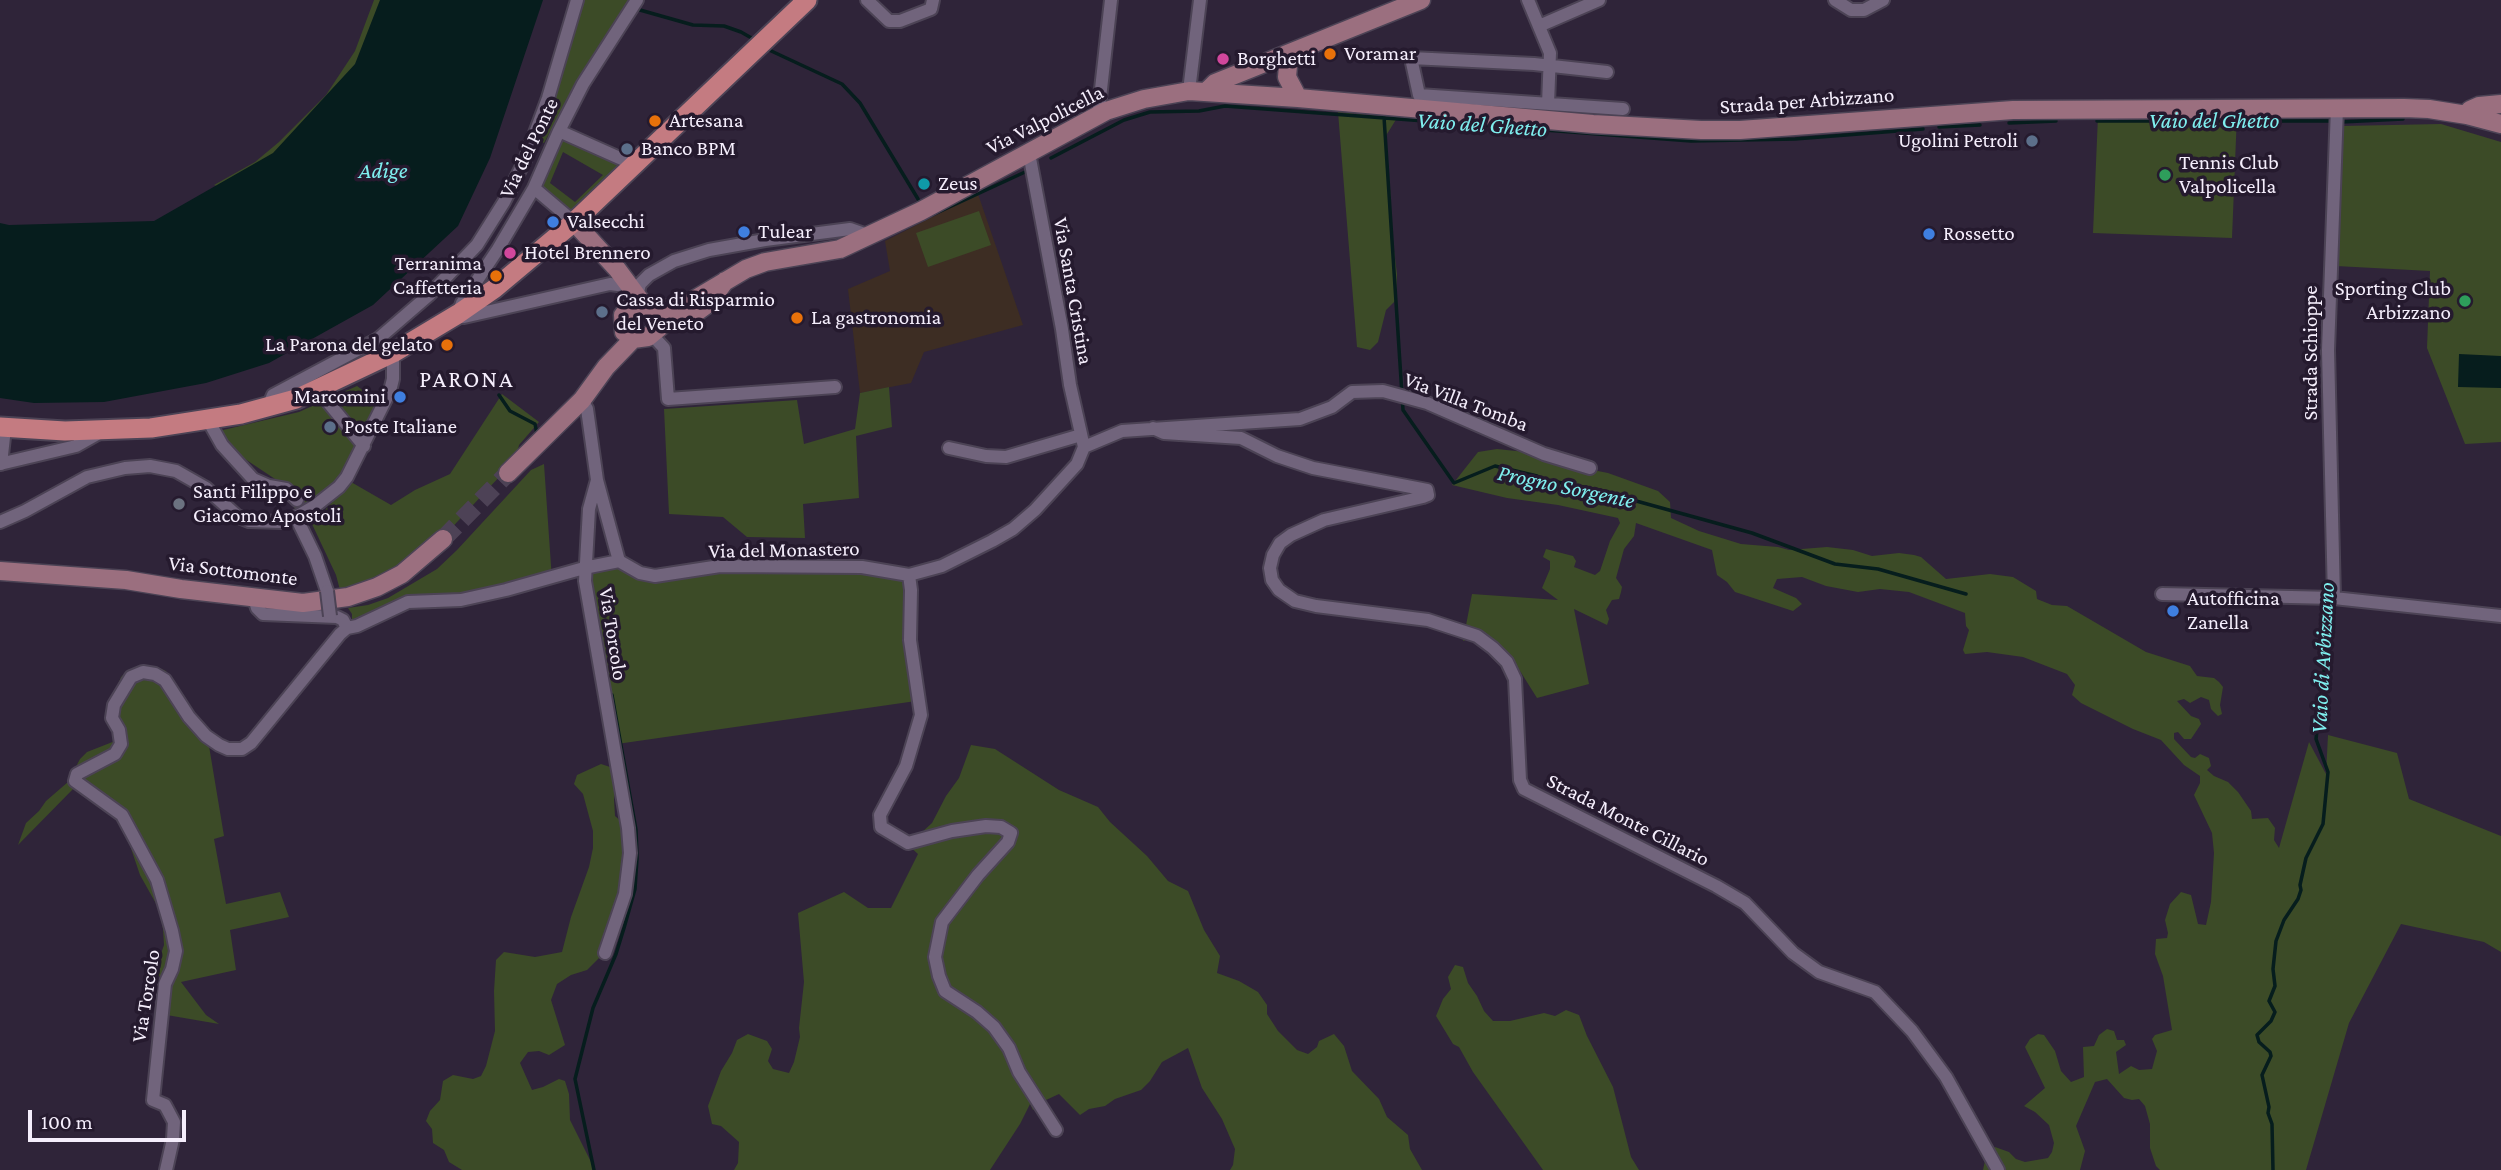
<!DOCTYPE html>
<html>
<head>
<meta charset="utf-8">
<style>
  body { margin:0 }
  #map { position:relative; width:2501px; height:1170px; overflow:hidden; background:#2f2439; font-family:"Crimson Pro",serif }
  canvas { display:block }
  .scale { position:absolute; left:28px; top:1110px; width:158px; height:32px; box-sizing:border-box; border:4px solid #f5eefc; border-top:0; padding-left:9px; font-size:21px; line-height:24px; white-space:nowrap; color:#f5eefc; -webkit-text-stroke:5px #251a2e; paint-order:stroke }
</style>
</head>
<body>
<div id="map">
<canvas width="2501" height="1170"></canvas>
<div class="scale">100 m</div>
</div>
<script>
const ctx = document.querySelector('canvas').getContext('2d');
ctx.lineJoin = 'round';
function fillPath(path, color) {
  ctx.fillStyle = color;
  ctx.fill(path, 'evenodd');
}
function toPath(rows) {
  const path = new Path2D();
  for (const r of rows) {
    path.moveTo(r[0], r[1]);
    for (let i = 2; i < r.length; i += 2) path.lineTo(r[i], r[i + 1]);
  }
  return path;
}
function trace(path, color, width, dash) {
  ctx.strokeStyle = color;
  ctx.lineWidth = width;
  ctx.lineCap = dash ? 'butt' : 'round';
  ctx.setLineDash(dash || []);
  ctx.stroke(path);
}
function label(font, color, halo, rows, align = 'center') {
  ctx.font = font + ' "Crimson Pro",serif';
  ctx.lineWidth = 7;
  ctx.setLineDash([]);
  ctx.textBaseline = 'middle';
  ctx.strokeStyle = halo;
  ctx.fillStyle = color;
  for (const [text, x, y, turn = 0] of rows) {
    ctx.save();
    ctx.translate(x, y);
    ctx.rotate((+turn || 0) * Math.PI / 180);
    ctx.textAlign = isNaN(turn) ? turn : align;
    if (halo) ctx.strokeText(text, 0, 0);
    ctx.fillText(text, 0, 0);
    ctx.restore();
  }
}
fillPath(toPath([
  [978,194,1023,325,924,352,911,383,860,393,848,289,890,271,885,241]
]), '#3d2d23');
fillPath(toPath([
  [374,0,390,0,336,106,226,190,214,185,255,162,279,142,326,95,355,51],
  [583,0,631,0,576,84,544,143,538,140],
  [1338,112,1397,118,1387,134,1387,150,1391,203,1389,212,1397,274,1396,300,1386,310,1378,342,1370,350,1357,347],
  [2237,114,2232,238,2093,233,2098,116],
  [2441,124,2501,142,2501,442,2465,444,2427,348,2430,271,2336,266,2342,126],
  [561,136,625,165,574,214,540,187],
  [563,152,603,175,575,202,550,183],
  [979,211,991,245,928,267,916,233],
  [357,386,379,402,359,446,336,484,297,512,278,481,242,457,219,431,299,412],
  [889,387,892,427,856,436,859,498,803,504,805,538,747,537,723,517,669,514,664,409,797,400,804,444,855,429,860,393],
  [502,394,539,422,519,445,516,459,444,536,381,581,340,590,336,575,312,524,351,482,391,505,415,490,450,474],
  [1497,449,1535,453,1567,465,1608,473,1658,491,1670,502,1671,518,1699,531,1741,544,1778,547,1789,550,1827,547,1853,550,1872,556,1899,553,1914,555,1921,557,1946,579,1990,574,2013,577,2036,591,2037,599,2052,605,2067,606,2146,652,2190,666,2197,676,2214,678,2219,682,2223,687,2220,705,2222,714,2218,716,2211,709,2209,700,2201,697,2190,703,2184,699,2177,701,2191,716,2199,719,2201,724,2191,739,2184,739,2178,732,2174,733,2174,739,2191,757,2195,758,2200,754,2209,758,2211,766,2207,770,2214,776,2228,782,2238,792,2251,811,2252,819,2268,818,2275,828,2274,840,2279,848,2309,742,2326,774,2328,735,2397,753,2409,799,2501,836,2501,952,2484,942,2401,924,2349,1023,2306,1170,2160,1170,2156,1166,2150,1148,2150,1124,2145,1106,2139,1099,2132,1100,2124,1098,2107,1079,2095,1082,2076,1126,2085,1151,2080,1170,1983,1170,1986,1156,1995,1147,2009,1152,2016,1159,2025,1162,2048,1158,2052,1152,2054,1143,2049,1125,2035,1112,2024,1106,2045,1088,2025,1047,2030,1039,2038,1034,2044,1035,2055,1051,2061,1071,2071,1082,2084,1077,2083,1047,2094,1046,2099,1035,2107,1029,2114,1031,2117,1040,2124,1040,2126,1045,2116,1052,2119,1074,2131,1066,2139,1070,2152,1069,2157,1051,2152,1039,2155,1035,2172,1030,2163,976,2155,954,2156,939,2167,938,2168,933,2165,920,2170,904,2181,892,2191,895,2198,924,2206,925,2211,902,2214,853,2212,833,2194,795,2200,783,2200,776,2184,765,2161,740,2133,729,2081,703,2072,695,2075,685,2067,674,2023,657,1987,652,1965,654,1963,650,1969,630,1966,626,1965,613,1909,592,1880,589,1858,592,1826,586,1802,577,1777,579,1773,588,1796,598,1802,604,1793,611,1735,592,1727,582,1717,575,1712,550,1636,523,1634,536,1624,549,1616,578,1622,587,1621,592,1619,599,1612,600,1606,610,1609,619,1607,625,1574,609,1589,684,1537,698,1515,663,1502,664,1475,637,1463,641,1472,594,1558,600,1542,588,1550,569,1550,561,1543,557,1546,549,1573,556,1576,561,1574,567,1595,575,1600,571,1610,541,1620,523,1618,518,1558,505,1507,498,1452,485,1478,452],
  [544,464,552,580,415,602,352,621,352,614,348,608,368,605,388,598,437,569,457,550,531,470],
  [622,567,653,576,691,571,832,567,901,577,907,586,906,631,902,639,916,701,617,744,592,612,591,570],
  [139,666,157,667,166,671,177,693,208,740,224,836,214,839,226,904,280,892,289,917,230,930,236,970,181,982,206,1015,219,1024,155,1013,160,977,155,971,164,945,163,929,159,909,140,875,121,819,76,786,18,845,26,823,39,811,46,801,68,782,80,759,87,752,115,741,109,707,121,677,128,670],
  [971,745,995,749,1059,790,1098,807,1110,822,1147,856,1168,881,1188,891,1204,930,1220,956,1217,973,1239,981,1258,992,1267,1005,1267,1014,1278,1031,1297,1050,1308,1054,1317,1047,1319,1041,1334,1034,1344,1046,1352,1071,1379,1099,1387,1117,1408,1135,1410,1149,1422,1170,1230,1170,1233,1165,1235,1149,1222,1119,1202,1088,1188,1048,1162,1062,1150,1081,1141,1090,1115,1099,1105,1106,1089,1109,1080,1115,1059,1094,1046,1100,1033,1110,1030,1104,1020,1124,990,1170,734,1170,738,1163,739,1142,721,1126,712,1124,708,1106,721,1071,732,1053,737,1040,748,1034,767,1041,772,1049,768,1061,773,1069,789,1073,794,1062,800,1037,799,1028,804,982,798,913,844,892,868,908,891,908,918,854,908,845,932,823,946,796,959,778],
  [601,764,613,768,617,782,614,799,615,816,629,828,631,845,619,890,618,908,602,955,587,970,571,975,557,984,551,1000,565,1045,549,1055,539,1051,528,1052,520,1063,532,1090,543,1087,559,1079,565,1081,569,1094,570,1120,595,1170,462,1170,449,1162,444,1150,433,1143,432,1129,426,1121,430,1111,440,1100,443,1081,453,1075,473,1079,481,1076,486,1066,495,1031,494,991,496,960,504,952,535,957,562,952,571,917,589,867,593,848,593,831,583,794,574,784,577,775],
  [1455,965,1463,967,1468,983,1477,996,1484,1011,1493,1021,1510,1021,1544,1013,1555,1016,1566,1010,1579,1015,1587,1036,1613,1087,1631,1157,1639,1170,1543,1170,1473,1072,1459,1047,1453,1044,1436,1016,1443,999,1451,989,1448,977]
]), '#3c4b27');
fillPath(toPath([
  [380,0,543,0,490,158,458,226,373,305,269,363,206,383,104,402,34,403,0,398,0,223,9,225,154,221,273,153,355,64],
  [2459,354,2501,356,2501,388,2458,387]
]), '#061d1d');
trace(toPath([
  [640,10,693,25,724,26,741,32,755,40],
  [767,49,842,84,860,103,918,199],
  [1384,117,1403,410,1454,483,1495,466,1537,476,1547,480,1608,492,1611,494,1752,533,1835,564,1878,569,1966,594],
  [2097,121,2332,121],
  [2341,122,2403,119],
  [2009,123,2056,121],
  [1939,127,1980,125],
  [1051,158,1124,120,1150,112,1199,111,1225,106,1691,141,1795,139,1923,129],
  [932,215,1025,172],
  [499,395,510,411,535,424,537,434],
  [594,1170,575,1079,593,1008,616,954,624,928,635,889,637,858,636,830,612,695],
  [2273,1170,2272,1124,2268,1113,2269,1107,2262,1075,2271,1056,2270,1052,2259,1042,2257,1035,2271,1021,2275,1012,2269,1001,2275,986,2273,969,2276,941,2284,920,2298,899,2301,890,2300,885,2306,858,2323,824,2328,772,2316,739,2327,646,2328,602]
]), '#061d1d', 3.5);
trace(toPath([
  [443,539,508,473]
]), '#4d4256', 18, [18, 9]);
const street = toPath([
  [867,0,889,21,900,21,931,9,933,0],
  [1528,0,1550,53,1548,104],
  [1835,0,1851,10,1864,10,1883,0],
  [1539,26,1599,0],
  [1607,72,1534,64,1411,58,1419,95,1623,109],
  [1189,91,1200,0],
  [1098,116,1111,0],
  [559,131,633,164],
  [534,188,574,222],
  [618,285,610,284,464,317,458,314,462,303,498,249,534,188,559,131,583,84,637,0],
  [637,296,640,284,649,275,674,261,709,250,765,240,850,229,870,236],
  [652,335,664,348,668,399,835,387],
  [318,390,364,446],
  [582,400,587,409,597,480,619,561,640,573,655,576,720,566,862,567,909,575,942,566,992,541,1013,529,1035,510,1077,464,1084,447,1070,385,1062,329,1029,153],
  [268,407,273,395,378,339,429,295,477,245,504,202,525,160,548,98,577,0],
  [208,420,222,445,253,479,269,486,286,489,297,500],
  [1153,428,1164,433,1241,438,1277,456,1313,468,1427,490,1428,495,1423,497,1324,520,1291,535,1280,543,1273,555,1270,568,1272,580,1279,590,1295,601,1316,606,1428,620,1477,636,1493,648,1507,662,1515,679,1520,780,1524,789,1716,886,1745,903,1793,953,1819,972,1875,992,1912,1031,1946,1077,1998,1170],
  [1084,447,1122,431,1300,419,1332,407,1352,392,1383,391,1427,403,1544,454,1590,468],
  [949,448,986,456,1006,457,1081,435],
  [0,464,76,446,99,433],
  [1,464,5,428],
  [597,480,589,509,585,581,628,828,630,853,625,894,605,953],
  [296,517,315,556,327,591],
  [0,522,25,511,87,477,125,468,150,466,176,471,206,488,237,516,249,521,282,522,296,517,315,506,339,487,347,477,390,391,393,379,393,353],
  [909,575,911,590,910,640,921,715,906,766,880,815,881,827,908,843,952,831,986,826,1001,827,1011,833,1008,842,978,875,942,922,935,957,939,976,945,991,977,1012,994,1027,1009,1048,1019,1072,1056,1130],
  [2162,594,2334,598,2501,616],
  [2334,598,2328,350,2337,108],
  [347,628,357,626,408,602,461,600,506,590,584,568,619,561],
  [166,1170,173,1139,174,1122,165,1105,153,1100,165,984,172,969,176,951,172,931,157,880,122,815,75,781,77,774,115,754,121,744,119,730,112,718,114,705,131,677,143,672,155,674,165,680,189,717,206,736,219,745,228,749,242,749,251,743,340,634,347,628,343,620,337,617,263,614,257,608,254,598]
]);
const secondary = toPath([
  [1293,52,1288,66,1287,77,1298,98],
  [1207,91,1215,83,1421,0],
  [2467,115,2470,110,2479,106,2501,104],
  [574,222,617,269,643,304],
  [725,281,709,303,698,311,666,322,648,337,633,339,624,332,623,315,633,305,643,304,653,310,682,307,746,269,765,262,840,249,921,211,1106,111,1144,99,1189,91,1298,98,1593,124,1701,130,1740,130,2013,110,2404,108,2429,109,2467,115,2501,124],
  [508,473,582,400,606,367,633,339],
  [0,571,126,580,181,589,303,603,348,597,377,587,402,574,443,539]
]);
const primary = toPath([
  [0,427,65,431,151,428,241,414,296,399,393,353,458,314,494,289,574,222,807,0]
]);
trace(street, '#4c4355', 16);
trace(secondary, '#4c4355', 21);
trace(primary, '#4c4355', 23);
trace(street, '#71647c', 12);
trace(secondary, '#9b6f7f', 18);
trace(primary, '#c47b81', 19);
const streetBridge = toPath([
  [327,591,330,616]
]);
trace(streetBridge, '#4c4355', 16, []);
trace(streetBridge, '#71647c', 12);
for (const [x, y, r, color] of [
  [1330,54,7,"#e8710a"],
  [1223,59,7,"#d1479c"],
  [655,121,7,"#e8710a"],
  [2032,141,7,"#5c6f8a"],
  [627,149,7,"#5c6f8a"],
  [2165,175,7,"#2e9e5b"],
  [924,184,7,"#0f9aa8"],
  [553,222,7,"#3f7fe0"],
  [744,232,7,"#3f7fe0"],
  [1929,234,7,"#3f7fe0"],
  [510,253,7,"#d1479c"],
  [496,276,7,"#e8710a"],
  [2465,301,7,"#2e9e5b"],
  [602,312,7,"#5c6f8a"],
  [797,318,7,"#e8710a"],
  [447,345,7,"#e8710a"],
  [400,397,7,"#3f7fe0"],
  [330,427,7,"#5c6f8a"],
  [179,504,7,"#6b7280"],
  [2173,611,7,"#3f7fe0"]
]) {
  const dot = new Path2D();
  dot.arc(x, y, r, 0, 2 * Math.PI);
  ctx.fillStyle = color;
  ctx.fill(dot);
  trace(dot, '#251a2e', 2.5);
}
label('21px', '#f5eefc', '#251a2e', [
  ["Voramar",1344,54],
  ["Borghetti",1237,59],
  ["Artesana",669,121],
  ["Ugolini Petroli",2018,141,"right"],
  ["Banco BPM",641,149],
  ["Tennis Club",2179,163],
  ["Valpolicella",2179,187],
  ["Zeus",938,184],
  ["Valsecchi",567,222],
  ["Tulear",758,232],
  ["Rossetto",1943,234],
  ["Hotel Brennero",524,253],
  ["Terranima",482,264,"right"],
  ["Caffetteria",482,288,"right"],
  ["Sporting Club",2451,289,"right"],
  ["Arbizzano",2451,313,"right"],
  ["Cassa di Risparmio",616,300],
  ["del Veneto",616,324],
  ["La gastronomia",811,318],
  ["La Parona del gelato",433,345,"right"],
  ["Marcomini",386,397,"right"],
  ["Poste Italiane",344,427],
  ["Santi Filippo e",193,492],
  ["Giacomo Apostoli",193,516],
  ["Autofficina",2187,599],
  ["Zanella",2187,623]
], 'left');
label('21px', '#f5eefc', '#251a2e', [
  ["Strada per Arbizzano",1807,101,-4],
  ["Via Valpolicella",1045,120,-27],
  ["Via del Ponte",529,148,-64],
  ["Via Santa Cristina",1073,291,80],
  ["Strada Schioppe",2311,353,-90],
  ["Via Villa Tomba",1466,402,21],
  ["Via del Monastero",784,550,-1],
  ["Via Sottomonte",233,571,7],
  ["Via Torcolo",613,634,81],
  ["Strada Monte Cillario",1628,820,27],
  ["Via Torcolo",146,996,-81]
]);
label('italic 23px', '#7fefef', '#251a2e', [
  ["Vaio del Ghetto",2214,121],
  ["Vaio del Ghetto",1482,125,4],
  ["Adige",383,171],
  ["Progno Sorgente",1566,487,12],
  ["Vaio di Arbizzano",2323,658,-87]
]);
ctx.letterSpacing = '2px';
label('24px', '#f5eefc', '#251a2e', [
  ["PARONA",467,380]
]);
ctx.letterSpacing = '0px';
</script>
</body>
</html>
